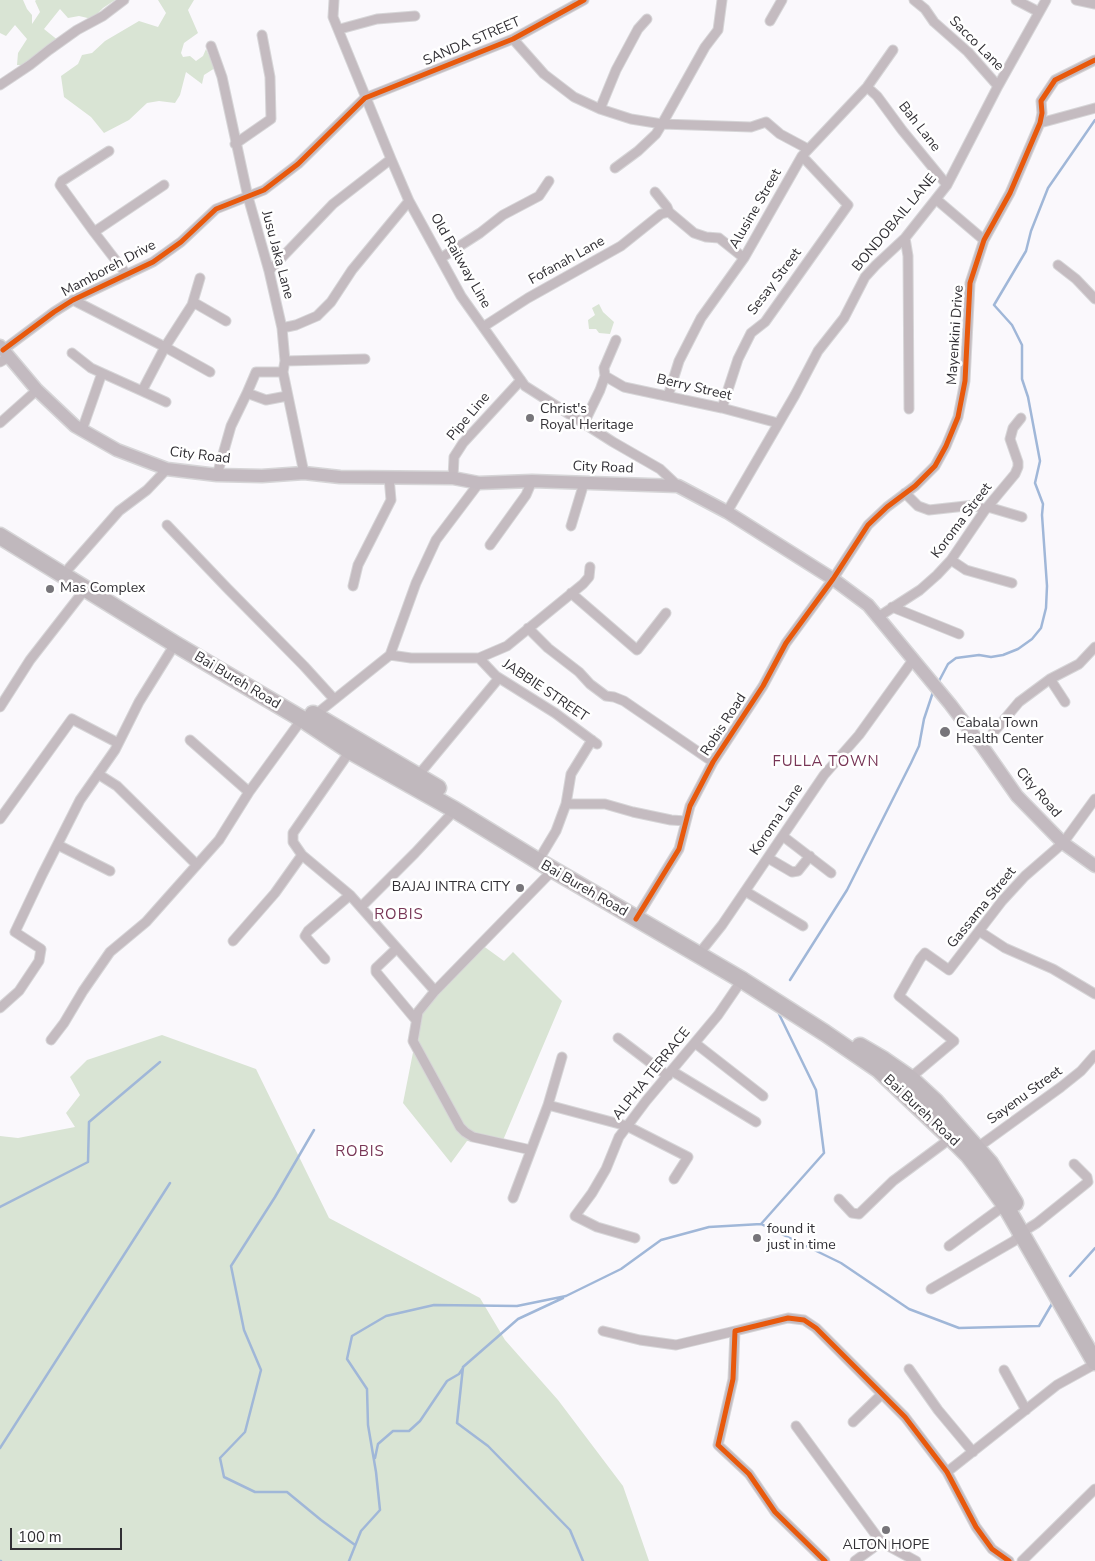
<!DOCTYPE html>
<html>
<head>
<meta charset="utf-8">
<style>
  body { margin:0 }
  #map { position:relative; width:1095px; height:1561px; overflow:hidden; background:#faf8fc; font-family:"Nunito Sans",sans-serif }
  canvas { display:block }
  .scale { position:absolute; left:10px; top:1528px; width:112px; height:22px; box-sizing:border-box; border:2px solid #312f34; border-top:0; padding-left:6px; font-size:15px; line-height:18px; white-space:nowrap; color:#312f34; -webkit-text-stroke:4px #fff; paint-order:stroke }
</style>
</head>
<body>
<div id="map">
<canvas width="1095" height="1561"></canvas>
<div class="scale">100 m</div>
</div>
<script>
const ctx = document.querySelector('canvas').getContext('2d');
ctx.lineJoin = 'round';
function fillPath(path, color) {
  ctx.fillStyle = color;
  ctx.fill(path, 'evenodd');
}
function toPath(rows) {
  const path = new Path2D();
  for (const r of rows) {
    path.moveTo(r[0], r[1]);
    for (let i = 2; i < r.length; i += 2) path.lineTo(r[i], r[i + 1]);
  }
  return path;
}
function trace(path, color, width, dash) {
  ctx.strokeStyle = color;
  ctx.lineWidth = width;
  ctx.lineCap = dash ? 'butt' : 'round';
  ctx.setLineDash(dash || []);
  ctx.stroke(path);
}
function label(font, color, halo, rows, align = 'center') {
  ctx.font = font + ' "Nunito Sans",sans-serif';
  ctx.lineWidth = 5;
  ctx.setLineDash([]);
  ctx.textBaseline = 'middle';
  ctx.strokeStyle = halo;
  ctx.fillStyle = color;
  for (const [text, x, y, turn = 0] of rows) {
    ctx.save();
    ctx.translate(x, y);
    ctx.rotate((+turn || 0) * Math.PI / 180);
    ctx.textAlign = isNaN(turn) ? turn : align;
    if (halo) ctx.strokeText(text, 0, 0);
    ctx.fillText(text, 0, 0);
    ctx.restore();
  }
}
fillPath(toPath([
  [0,0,23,0,27,9,32,15,32,24,40,12,35,1,36,0,115,0,103,8,92,19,79,16,68,18,60,9,44,29,59,41,30,65,17,65,18,53,27,39,15,25,6,36,0,33],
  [158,0,194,0,188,10,198,33,184,43,181,53,183,57,190,56,196,61,203,56,206,49,215,68,204,75,202,84,186,72,180,95,175,103,159,101,147,103,129,120,104,133,91,117,64,97,61,76,78,64,82,55,92,53,105,41,139,21,158,27,166,13],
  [599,304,603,312,614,322,610,334,599,333,596,329,589,329,588,320,595,315,592,308],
  [482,945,504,961,513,952,562,1001,501,1145,467,1141,451,1163,403,1103,421,1012],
  [162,1035,256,1069,329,1218,480,1298,505,1340,558,1400,623,1486,649,1561,0,1561,0,1136,18,1138,75,1127,66,1113,80,1095,70,1077,87,1060]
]), '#d9e4d4');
trace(toPath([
  [938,683,948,664,956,658,979,655,991,657,1003,655,1018,649,1032,639,1041,628,1046,608,1047,586,1042,515,1043,504,1035,483,1040,461,1028,397,1022,379,1022,345,1012,325,994,305,1026,251,1031,231,1048,188,1095,120],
  [790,980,847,890,911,763,919,746,924,719,933,692],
  [314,1130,275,1197,231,1266,244,1330,261,1370,245,1432,220,1458,224,1477,255,1492,287,1492,321,1520,355,1545],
  [0,1207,88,1162,89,1122,160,1062],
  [761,1224,841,1263,909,1309,959,1328,1039,1326,1053,1302],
  [1070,1276,1095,1248],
  [563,1298,518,1319,463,1367,457,1423,488,1446,570,1530,583,1561],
  [0,1448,170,1183],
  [375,1458,378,1444,393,1431,409,1431,420,1421,447,1381,459,1374,463,1368],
  [0,1561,1,1561],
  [349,1561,361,1531,380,1510,376,1472,368,1425,367,1389,347,1359,352,1336,386,1316,434,1305,517,1306,566,1296,621,1269,661,1240,709,1227,761,1224,824,1153,816,1090,779,1014]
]), '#a0b7d8', 2.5);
const street = toPath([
  [334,0,333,17,391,159,409,201,461,296,525,386,613,442,660,469,678,486],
  [914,0,925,9,934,22,968,52,998,86],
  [1016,0,1039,12],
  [1076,0,1095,4],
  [770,21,782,0],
  [340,29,377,19,415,16],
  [513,39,544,74,574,97,600,109,631,119,662,124,751,127,766,122,780,134,808,149],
  [211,46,222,77,248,197,269,271,282,328,285,361,283,372,304,473],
  [0,85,30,65,49,50,77,30,103,16,124,0],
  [867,87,877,96,902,130,947,185],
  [600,109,616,70,638,29,647,19],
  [1040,123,1095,108],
  [235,144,271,119,270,77,262,35],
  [615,168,638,151,656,134,662,124,705,47,718,30,722,0],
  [655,192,667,207,669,212],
  [937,200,984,240],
  [94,232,60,185,62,181,109,151],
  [905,238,908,256,909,409],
  [441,258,480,233,503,215,539,196,549,181],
  [1058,265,1076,279,1095,299],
  [269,271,333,204,391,159],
  [127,275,94,232,164,185],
  [73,300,165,347,192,305,200,278],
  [193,302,226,321],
  [483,327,528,298,621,246,661,214,669,212,694,233,706,237,719,238,744,258],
  [282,328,296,325,317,316,331,302,352,270,409,201],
  [3,350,54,312,73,300,153,262,181,242,216,209,264,190,298,164,365,98,513,39,584,0],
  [72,353,91,368,102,373],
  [285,361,365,359],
  [0,362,9,357],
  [283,372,256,372,247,393,266,400,287,396],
  [605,376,624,387,722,408,778,423],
  [142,391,166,402],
  [668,396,679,361,701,318,744,258,802,156,867,87,893,50],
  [722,408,738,359,751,333,765,322,848,205,802,156],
  [0,423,37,390],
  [584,423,600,390,605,376,604,368,616,340],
  [82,430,102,373,142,391,165,347,210,372],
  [217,475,231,426,247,393],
  [453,478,454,457,463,443,521,380],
  [905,493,918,506,929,510,975,505,985,510],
  [988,507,1022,517],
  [727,512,795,395,818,351,844,318,865,277,876,265,905,238,947,185,998,86,1046,0],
  [167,525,227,588,304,666,334,699],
  [571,526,584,483],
  [490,545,526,495,532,481],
  [951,560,966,570,1012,583],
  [69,568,119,511,147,490,167,469],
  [353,586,358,565,391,500,389,477],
  [571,593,637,650,666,613],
  [892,607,959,634],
  [878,617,920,590,937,575,951,560,985,510,1015,474,1018,467,1018,462,1010,439,1013,428,1021,418],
  [528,628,548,648,579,672,590,684,606,696,614,697,624,701,713,762],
  [390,655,416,583,436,540,479,483],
  [479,658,496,676,555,713,597,744],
  [1050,679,1065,702],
  [0,707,30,660,86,588],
  [315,715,390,655,411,658,479,658,507,646,583,584,589,577,590,567],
  [190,740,249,792],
  [982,746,1019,702,1050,679,1079,664,1095,647],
  [350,751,293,833,293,842,302,855,350,895,435,991],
  [98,774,117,786,197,865],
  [416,778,499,678],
  [566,804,605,804,633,812,671,820,686,821],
  [0,819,72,719,118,743],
  [784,837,831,873],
  [58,845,110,871],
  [768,858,792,872,798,871,810,856],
  [538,861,556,831,566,804,571,774,592,740],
  [745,891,803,926],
  [361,907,415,853,455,810],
  [636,919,679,849,690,806,713,762,763,686,786,643,833,579,868,525,887,507,915,486,935,466,946,446,958,417,965,381,970,283,984,240,1010,193,1040,123,1042,113,1041,101,1055,80,1095,60],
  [979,931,1005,948,1053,969,1095,994],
  [233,941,275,893,302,855],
  [396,949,376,968,376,972,416,1020],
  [702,950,722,925,824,775,859,735,913,660],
  [325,959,305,936,308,931,350,895],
  [0,1008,19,991,39,961,41,949,15,932,42,875,80,800,115,750,139,702,175,644],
  [618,1038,668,1076],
  [51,1040,64,1023,83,991,110,952,146,922,219,840,249,792,302,719],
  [695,1043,763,1096],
  [672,1071,756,1122],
  [910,1078,954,1041,899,996,920,959,925,953,949,970,1002,901,1025,876,1063,843,1095,799],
  [548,1105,562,1057],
  [531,1150,473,1137,465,1132,460,1127,413,1041,418,1012,435,991,553,870],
  [974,1150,1061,1087,1081,1071,1095,1055],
  [513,1198,548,1105,627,1126,688,1157,674,1179],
  [839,1199,852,1213,859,1214,893,1181,951,1138],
  [635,1238,597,1227,575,1216,592,1193,606,1169,619,1137,646,1101,718,1015,744,977],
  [949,1246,1005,1205],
  [931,1289,1014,1241,1021,1233,1037,1223,1088,1182,1087,1177,1074,1164],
  [603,1331,640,1340,676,1345,735,1331],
  [909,1369,938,1410,973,1452],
  [1004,1370,1026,1410],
  [853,1422,882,1394],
  [796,1426,881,1542,916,1561],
  [947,1472,1057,1385,1095,1364],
  [825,1561,775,1512,749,1474,718,1445,733,1379,735,1331,788,1318,804,1320,816,1328,905,1417,947,1472,976,1527,992,1549,1009,1561],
  [855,1561,881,1542],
  [1022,1561,1095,1489]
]);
const secondary = toPath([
  [0,346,37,390,75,426,117,450,167,469,217,475,262,476,304,473,340,477,453,478,479,483,532,481,678,486,727,512,833,579,868,605,950,704,982,746,1017,796,1063,843,1095,866]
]);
const highway = toPath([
  [0,536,175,644,302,719,350,751,455,810,538,861,742,980,825,1033,879,1070,951,1138,968,1155,982,1173,1005,1205,1095,1362],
  [313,714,438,788],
  [860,1046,884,1060,910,1078,936,1102,990,1163,1015,1203]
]);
trace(street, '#d6d5d7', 11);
trace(secondary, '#d6d5d7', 15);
trace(highway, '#d6d5d7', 19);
trace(street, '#c4bbc0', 9);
trace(secondary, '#c3bac0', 12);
trace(highway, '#c0b8bd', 16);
trace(toPath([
  [3,350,54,312,73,300,153,262,181,242,216,209,264,190,298,164,365,98,513,39,584,0],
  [636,919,679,849,690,806,713,762,763,686,786,643,833,579,868,525,887,507,915,486,935,466,946,446,958,417,965,381,970,283,984,240,1010,193,1040,123,1042,113,1041,101,1055,80,1095,60],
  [825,1561,775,1512,749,1474,718,1445,733,1379,735,1331,788,1318,804,1320,816,1328,905,1417,947,1472,976,1527,992,1549,1009,1561]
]), '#e8590c', 5);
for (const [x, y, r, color] of [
  [530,418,5,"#77757a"],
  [50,589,5,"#77757a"],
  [945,732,6,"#77757a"],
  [520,888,5,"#77757a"],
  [757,1238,5,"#77757a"],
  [886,1530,5,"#77757a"]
]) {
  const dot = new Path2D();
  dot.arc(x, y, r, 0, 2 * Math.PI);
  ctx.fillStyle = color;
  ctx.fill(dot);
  trace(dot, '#fff', 2);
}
label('14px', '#312f34', '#fff', [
  ["SANDA STREET",472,42,-23],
  ["Sacco Lane",976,44,45],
  ["Bah Lane",919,127,52],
  ["Alusine Street",756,209,-60],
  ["BONDOBAIL LANE",895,223,-50],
  ["Jusu Jaka Lane",277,255,75],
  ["Old Railway Line",460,261,60],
  ["Fofanah Lane",567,261,-29],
  ["Mamboreh Drive",109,269,-28],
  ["Sesay Street",775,282,-53],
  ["Mayenkini Drive",956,335,-86],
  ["Berry Street",694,388,13],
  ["Pipe Line",469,417,-50],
  ["City Road",200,456,7],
  ["City Road",603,468,2],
  ["Koroma Street",962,521,-53],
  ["Bai Bureh Road",237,681,31],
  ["JABBIE STREET",545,691,34],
  ["Robis Road",724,725,-57],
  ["City Road",1038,793,49],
  ["Koroma Lane",777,820,-56],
  ["Bai Bureh Road",584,889,30],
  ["Gassama Street",982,908,-51],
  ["ALPHA TERRACE",652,1074,-51],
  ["Sayenu Street",1025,1096,-36],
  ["Bai Bureh Road",921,1111,43]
]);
label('14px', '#312f34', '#fff', [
  ["Christ's",540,410],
  ["Royal Heritage",540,426],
  ["Mas Complex",60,589],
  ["Cabala Town",956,724],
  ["Health Center",956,740],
  ["BAJAJ INTRA CITY",510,888,"right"],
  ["found it",767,1230],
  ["just in time",767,1246],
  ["ALTON HOPE",886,1546,"center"]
], 'left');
ctx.letterSpacing = '1px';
label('15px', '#783656', '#fff', [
  ["FULLA TOWN",826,762],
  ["ROBIS",399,915],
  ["ROBIS",360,1152]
]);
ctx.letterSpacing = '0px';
</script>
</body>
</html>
